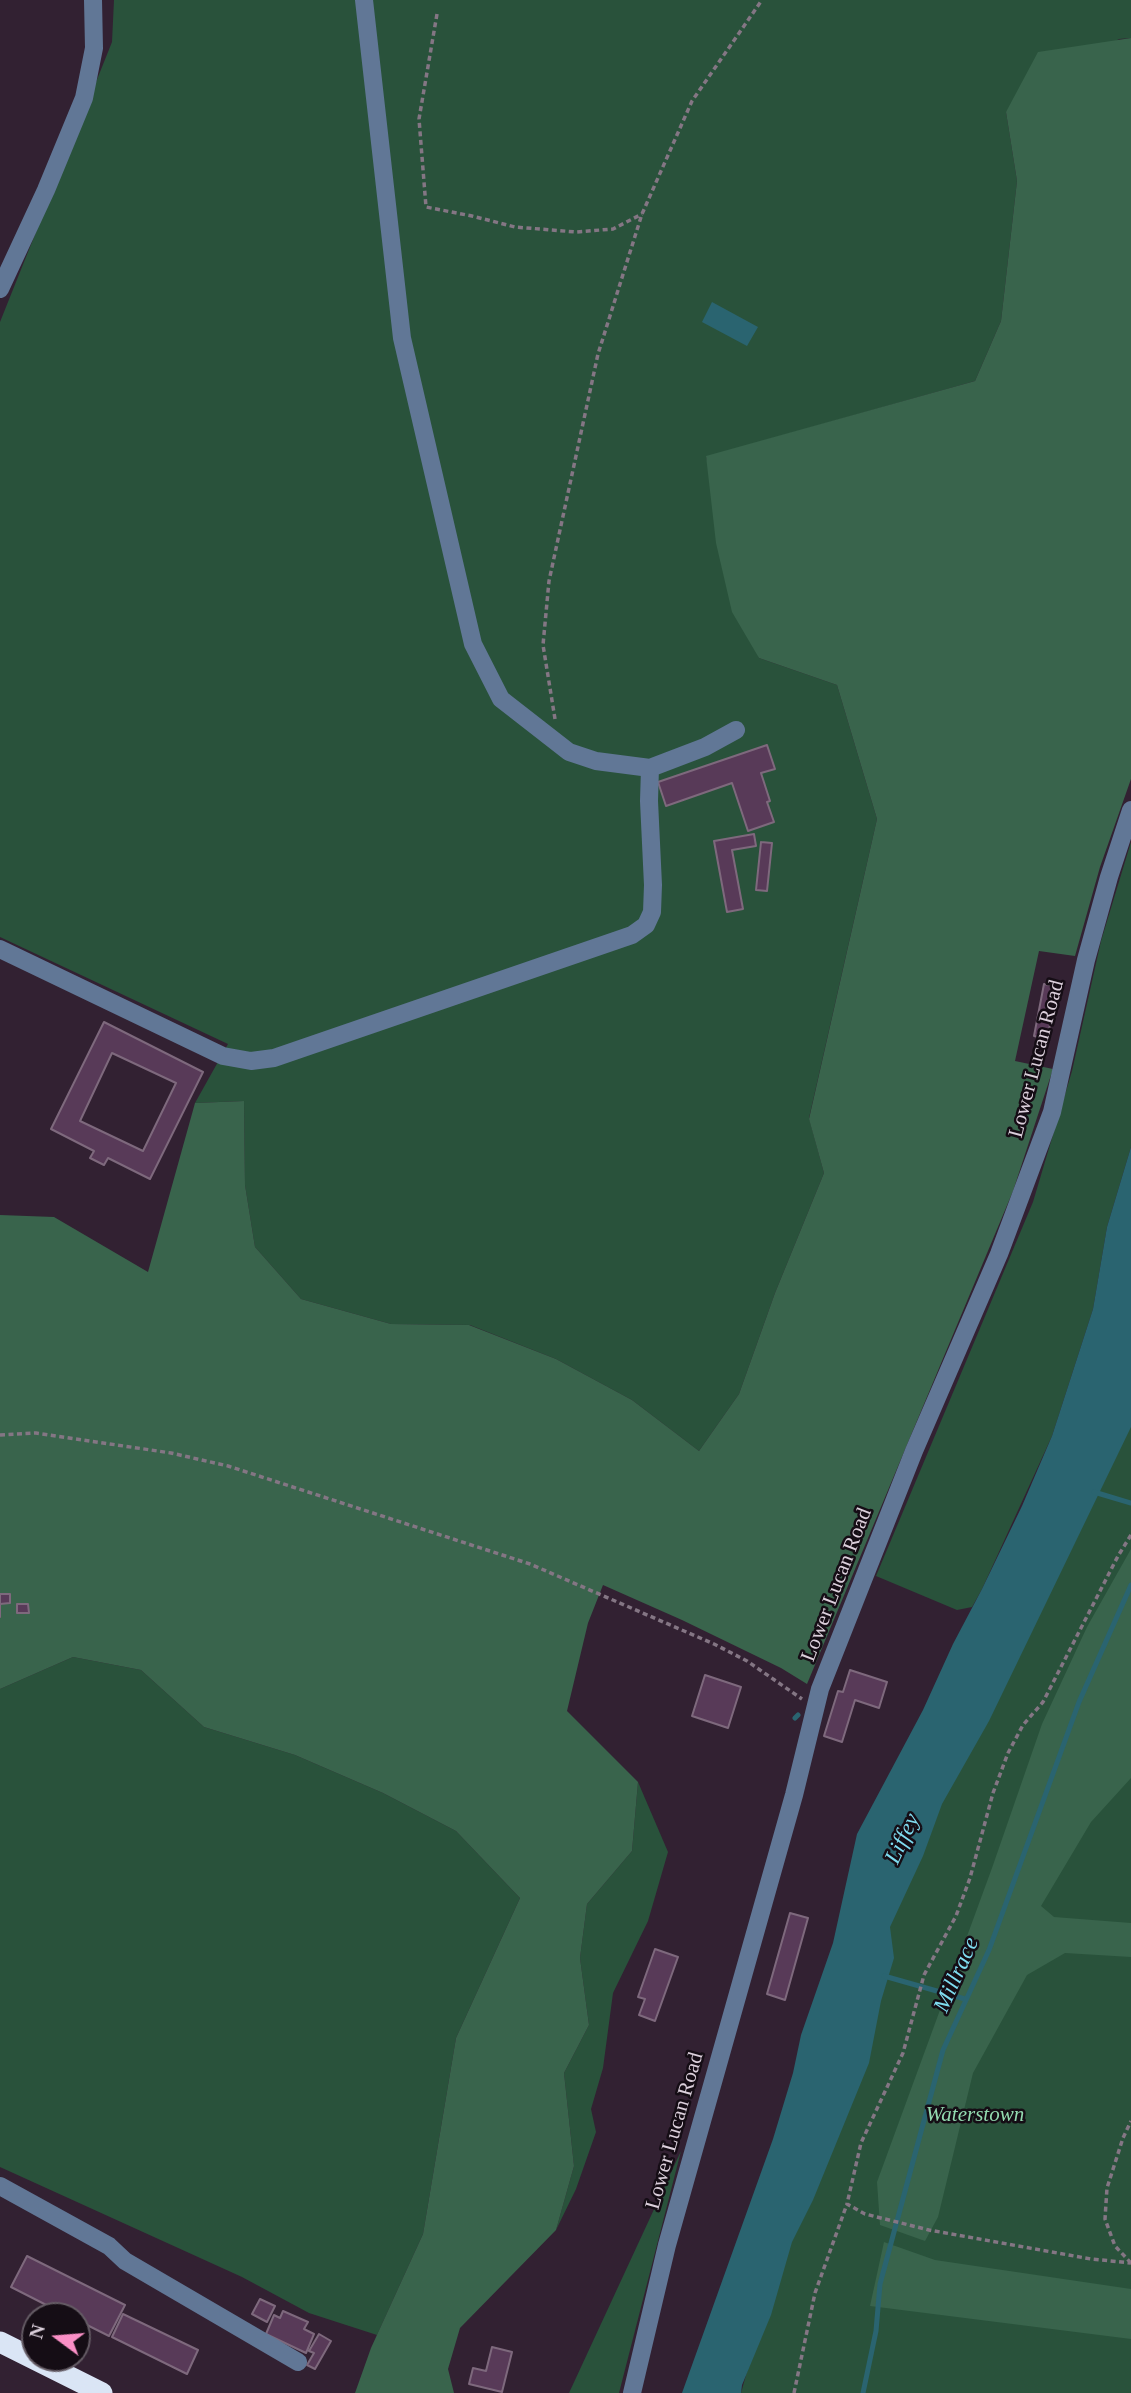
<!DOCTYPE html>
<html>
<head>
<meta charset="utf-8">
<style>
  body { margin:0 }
  #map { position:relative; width:1131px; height:2393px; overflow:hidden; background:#322132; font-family:Georgia,serif }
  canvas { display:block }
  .north { position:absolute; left:21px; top:2302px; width:70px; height:70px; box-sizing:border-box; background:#150d15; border:2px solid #645b64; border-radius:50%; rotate:286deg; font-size:19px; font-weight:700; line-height:28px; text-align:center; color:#dbcfdb }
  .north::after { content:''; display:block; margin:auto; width:24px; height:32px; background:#fa8fc6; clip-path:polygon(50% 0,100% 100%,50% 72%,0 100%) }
</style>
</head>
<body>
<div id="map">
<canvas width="1131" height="2393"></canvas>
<div class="north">N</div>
</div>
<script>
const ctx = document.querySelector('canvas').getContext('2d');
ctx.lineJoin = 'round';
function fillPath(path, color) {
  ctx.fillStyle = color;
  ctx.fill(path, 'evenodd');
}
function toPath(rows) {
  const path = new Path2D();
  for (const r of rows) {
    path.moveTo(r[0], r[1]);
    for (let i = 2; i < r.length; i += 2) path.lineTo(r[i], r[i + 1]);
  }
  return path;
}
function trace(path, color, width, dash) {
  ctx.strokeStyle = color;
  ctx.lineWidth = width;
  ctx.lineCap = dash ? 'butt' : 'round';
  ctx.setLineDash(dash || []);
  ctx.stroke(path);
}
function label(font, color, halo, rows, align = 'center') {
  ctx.font = font + ' Georgia,serif';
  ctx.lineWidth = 5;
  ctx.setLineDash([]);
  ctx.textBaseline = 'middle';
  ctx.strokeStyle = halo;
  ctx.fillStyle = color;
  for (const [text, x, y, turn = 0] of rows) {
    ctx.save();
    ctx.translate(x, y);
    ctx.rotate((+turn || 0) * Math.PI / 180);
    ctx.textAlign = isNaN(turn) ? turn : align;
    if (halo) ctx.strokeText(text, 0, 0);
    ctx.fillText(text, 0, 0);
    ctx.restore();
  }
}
fillPath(toPath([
  [114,0,1131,0,1131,38,1119,39,1006,112,1017,181,1001,321,975,381,706,457,759,658,837,685,877,819,809,1118,824,1173,775,1293,739,1394,699,1451,632,1400,556,1359,470,1325,391,1324,301,1299,255,1247,245,1185,244,1101,195,1103,228,1044,0,937,0,322,112,42],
  [1131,842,1131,1147,1107,1227,1093,1309,1052,1436,982,1589,972,1607,957,1610,876,1576,1033,1202,1072,1071,1101,941],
  [1131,1300,1131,2393,741,2393,860,1969],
  [73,1657,141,1670,204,1727,295,1755,383,1793,456,1831,520,1898,456,2038,423,2234,377,2335,309,2313,242,2277,0,2167,0,1689],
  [638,1782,668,1852,648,1921,613,1993,603,2068,591,2109,596,2132,576,2189,556,2230,574,2166,564,2073,589,2025,580,1958,587,1904,632,1851],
  [681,2151,619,2393,569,2393]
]), '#29523b');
fillPath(toPath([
  [1131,38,1131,779,1100,867,1075,956,1039,951,1015,1061,1053,1069,1013,1191,807,1684,781,1668,682,1620,603,1585,588,1623,567,1711,638,1782,632,1851,587,1904,580,1958,589,2025,564,2073,574,2166,556,2230,460,2328,448,2369,454,2393,355,2393,371,2348,423,2234,456,2038,520,1898,456,1831,383,1793,295,1755,204,1727,141,1670,73,1657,0,1689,0,1215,54,1217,148,1272,195,1103,244,1101,245,1185,255,1247,301,1299,391,1324,469,1325,556,1359,632,1400,699,1451,739,1394,775,1293,824,1173,809,1119,877,819,837,685,759,658,732,612,716,543,706,456,975,381,1001,321,1017,181,1006,112,1038,52],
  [1131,1549,1131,1778,1091,1822,1041,1906,1054,1917,1131,1923,1131,1957,1065,1953,1027,1975,973,2073,938,2217,925,2241,880,2225,877,2182,992,1868,1042,1724,1087,1627],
  [884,2242,935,2260,1131,2289,1131,2339,870,2306]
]), '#39644c');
fillPath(toPath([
  [712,302,758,327,747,346,702,322],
  [1131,1147,1131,1427,989,1721,942,1804,923,1856,890,1927,894,1958,881,2001,869,2063,813,2200,792,2242,771,2315,742,2385,741,2393,682,2393,773,2139,793,2073,801,2035,833,1943,857,1834,923,1710,953,1644,982,1589,1022,1506,1052,1436,1093,1309,1107,1227]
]), '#2a6470');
trace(toPath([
  [1094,1492,1131,1503],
  [795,1718,798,1715],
  [884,1976,965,1999],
  [863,2393,876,2331,880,2284,943,2050,989,1950,1079,1702,1131,1585]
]), '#2a6470', 5);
const building = toPath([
  [767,745,775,769,761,773,770,801,767,802,774,822,748,831,732,783,666,806,658,782,767,745],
  [754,834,756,846,732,850,743,909,727,912,714,841,754,834],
  [761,842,772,843,767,891,756,890,761,842],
  [1044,984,1058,987,1047,1039,1034,1036,1044,984],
  [104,1022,203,1072,150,1179,108,1158,104,1165,90,1158,94,1151,51,1129,104,1022],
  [112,1053,176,1083,143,1151,80,1121,112,1053],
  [0,1594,10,1594,10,1603,0,1604,0,1617,0,1594],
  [17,1604,28,1604,29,1613,17,1613,17,1604],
  [850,1670,887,1682,879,1708,855,1700,842,1742,824,1736,838,1691,843,1692,850,1670],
  [705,1675,741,1687,728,1728,692,1716,705,1675],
  [790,1913,808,1918,785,2000,767,1994,790,1913],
  [655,1949,678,1957,655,2021,639,2015,645,1999,638,1997,655,1949],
  [27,2256,125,2305,109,2336,77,2320,77,2316,68,2316,11,2287,27,2256],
  [260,2299,275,2306,267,2322,252,2314,260,2299],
  [283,2311,308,2322,304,2329,314,2334,306,2353,266,2334,274,2315,280,2318,283,2311],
  [123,2314,198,2350,187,2374,112,2337,123,2314],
  [319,2334,331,2341,315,2369,307,2365,314,2353,309,2351,319,2334],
  [492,2347,512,2352,502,2392,469,2384,473,2368,486,2371,492,2347]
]);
fillPath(building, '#583a58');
trace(building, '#7e697d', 2);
trace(toPath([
  [437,14,419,119,426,207,472,216,515,227,576,232,613,229,642,214],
  [555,719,543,645,549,581,598,354,642,214,692,101,762,0],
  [0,1435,36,1433,171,1453,228,1466,530,1564,714,1644,747,1661,802,1699],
  [1131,1535,1118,1556,1043,1702,1023,1725,1008,1753,993,1793,970,1878,956,1916,924,1975,903,2053,861,2143,847,2204,865,2214,929,2230,1091,2259,1131,2263],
  [1131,2263,1115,2246,1105,2219,1107,2188,1123,2138,1131,2121],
  [794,2393,815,2293,847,2204]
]), '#847684', 3.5, [5, 3.5]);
trace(toPath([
  [364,0,402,338,473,644,501,699,569,752,596,761,650,768,705,747,736,730],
  [0,289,46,190,84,98,94,48,93,0],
  [0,949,223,1056,251,1061,274,1058,632,935,646,925,652,912,653,885,649,801,650,768],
  [0,2186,109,2246,125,2261,298,2362],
  [632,2393,667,2245,794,1795,820,1689,914,1451,999,1254,1052,1112,1086,960,1109,877,1131,810]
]), '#617796', 18);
trace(toPath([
  [0,2342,102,2393]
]), '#dae5f5', 21);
label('21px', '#dbcfdb', '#150d15', [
  ["Lower Lucan Road",1037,1059,-75],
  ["Lower Lucan Road",837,1585,-69],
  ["Lower Lucan Road",675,2131,-74]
]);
label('italic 21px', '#93dab0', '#150d15', [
  ["Waterstown",975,2115]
]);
label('italic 23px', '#7fdcf0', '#150d15', [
  ["Liffey",903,1839,-65],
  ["Millrace",957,1975,-66]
]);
</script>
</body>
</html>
